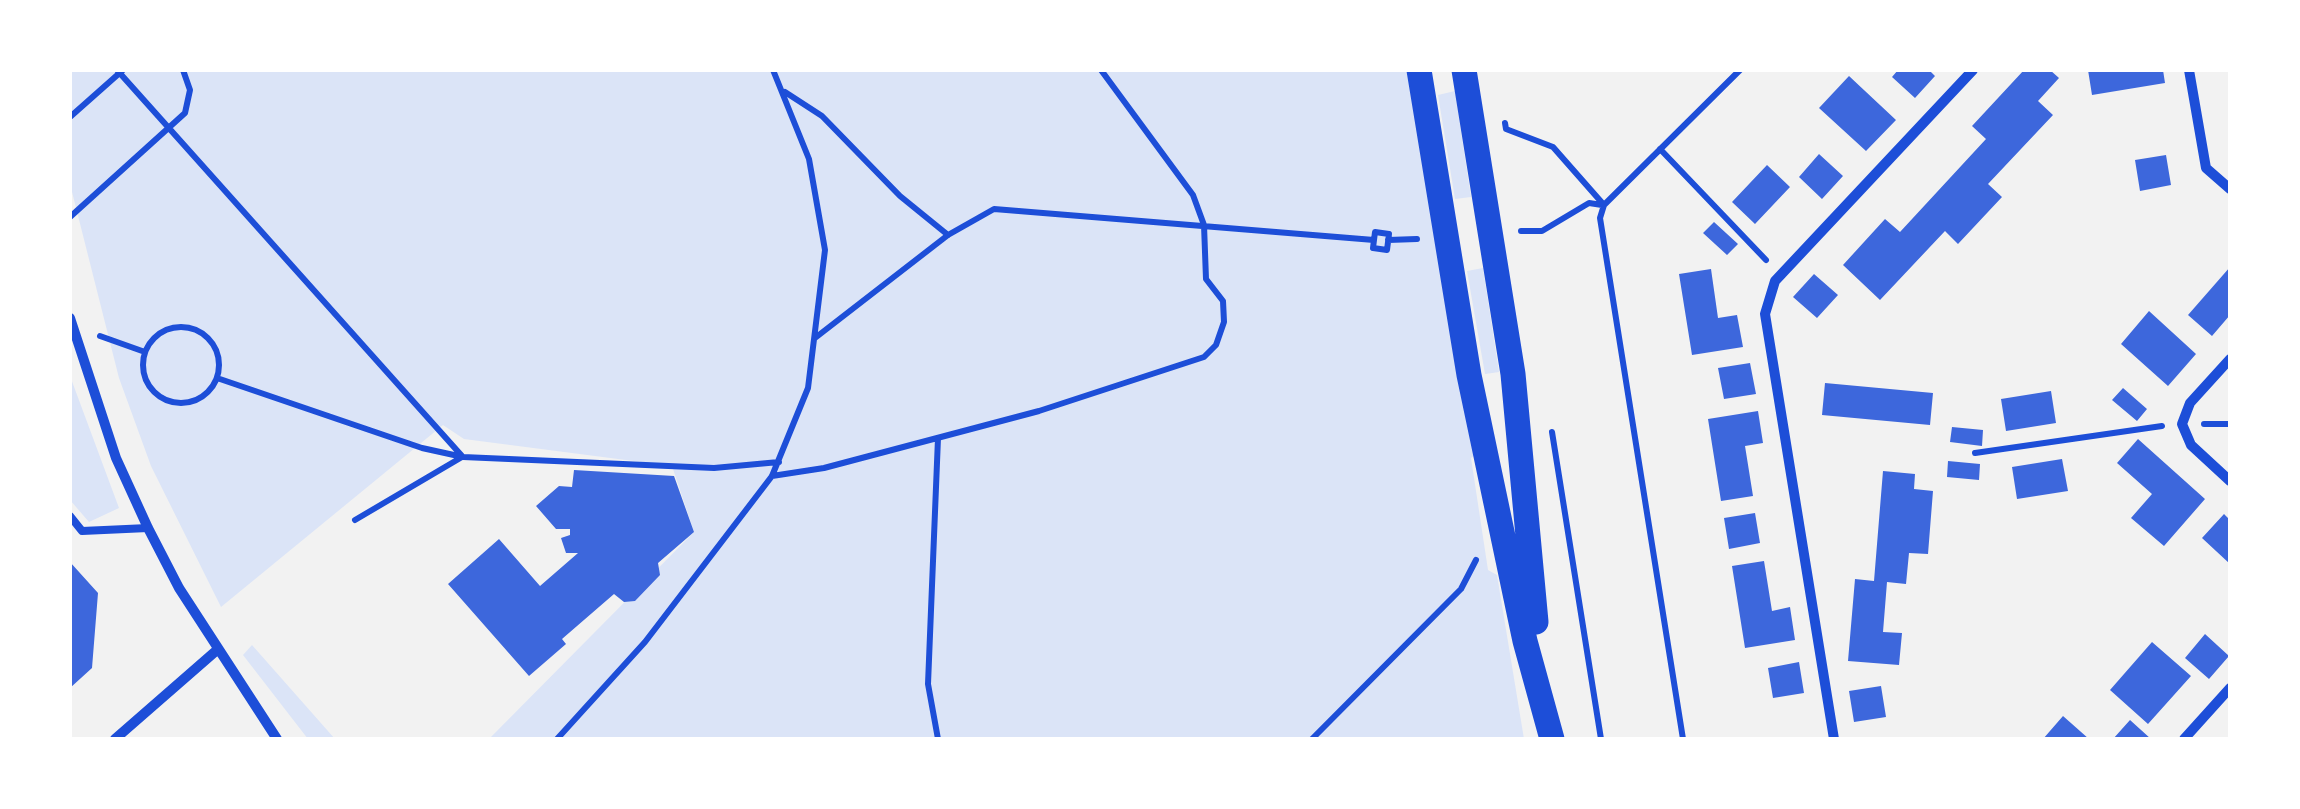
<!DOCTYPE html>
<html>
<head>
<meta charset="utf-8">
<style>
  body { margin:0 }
  #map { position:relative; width:2300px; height:809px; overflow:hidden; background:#f2f2f2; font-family:"Work Sans",sans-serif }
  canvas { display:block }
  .frame { position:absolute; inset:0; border:72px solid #fff; pointer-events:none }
</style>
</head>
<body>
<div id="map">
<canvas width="2300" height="809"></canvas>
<div class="frame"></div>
</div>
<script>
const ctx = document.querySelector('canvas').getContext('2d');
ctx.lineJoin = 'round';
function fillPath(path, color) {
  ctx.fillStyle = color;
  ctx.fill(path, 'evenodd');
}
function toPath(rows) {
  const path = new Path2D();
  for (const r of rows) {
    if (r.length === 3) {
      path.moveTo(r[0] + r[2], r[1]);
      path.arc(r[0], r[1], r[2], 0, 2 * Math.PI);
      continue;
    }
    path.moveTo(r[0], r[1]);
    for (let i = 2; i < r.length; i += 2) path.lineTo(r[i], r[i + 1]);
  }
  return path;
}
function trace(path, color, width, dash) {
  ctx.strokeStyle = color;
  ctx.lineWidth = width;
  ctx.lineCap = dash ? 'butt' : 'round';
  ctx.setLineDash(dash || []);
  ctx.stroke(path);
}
fillPath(toPath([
  [70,70,1418,70,1476,454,1471,458,1488,570,1497,575,1524,739,489,739,694,532,672,466,464,439,443,425,221,607,151,466,119,378,70,184],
  [1455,91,1471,197,1455,199,1438,95],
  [1483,268,1499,372,1485,374,1467,271],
  [70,376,119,508,89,522,70,500],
  [252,645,335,739,308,739,243,655]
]), '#dbe4f7');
fillPath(toPath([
  [1898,70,1929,70,1935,76,1915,98,1892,77],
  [2024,70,2050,70,2059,78,2038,101,2053,115,1988,184,2002,197,1958,244,1945,231,1880,300,1843,265,1885,219,1900,232,1986,139,1972,126],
  [2088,70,2163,70,2165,83,2092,95],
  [1849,76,1896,120,1866,151,1819,108],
  [1819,154,1843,176,1822,199,1799,177],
  [2166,155,2171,185,2140,191,2135,160],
  [1767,165,1790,187,1755,224,1732,202],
  [1714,222,1738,244,1727,255,1703,233],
  [2230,267,2230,315,2212,336,2188,315],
  [1711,269,1718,318,1737,315,1743,347,1692,355,1679,274],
  [1814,274,1838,295,1817,318,1793,297],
  [2149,311,2196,354,2168,386,2121,344],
  [1750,363,1756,394,1724,399,1718,368],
  [1825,383,1933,393,1930,425,1822,415],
  [2123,388,2147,409,2137,421,2112,400],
  [2051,391,2056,423,2006,431,2001,399],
  [1758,411,1763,443,1745,446,1753,496,1721,501,1708,419],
  [1952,427,1983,430,1982,446,1950,442],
  [2138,439,2205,499,2164,546,2131,518,2152,494,2117,463],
  [2062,459,2068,491,2017,499,2012,467],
  [1948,461,1980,464,1979,480,1947,477],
  [574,470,674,476,694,532,658,563,660,575,635,601,624,602,614,594,562,639,566,644,529,676,448,584,499,539,540,586,578,553,566,553,561,538,570,535,570,529,556,529,536,506,559,486,572,487],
  [1883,471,1915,474,1914,489,1933,491,1928,554,1909,553,1906,584,1887,582,1883,632,1902,633,1899,665,1848,661,1855,579,1874,581],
  [1755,513,1760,543,1729,549,1724,518],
  [2224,514,2230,520,2230,564,2202,538],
  [1764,561,1772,611,1790,607,1795,640,1745,648,1732,566],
  [70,562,98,593,92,668,70,688],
  [2205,634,2229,656,2209,679,2185,658],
  [2152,642,2191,676,2148,724,2110,690],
  [1799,662,1804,693,1773,698,1768,668],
  [1881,686,1886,717,1854,722,1849,691],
  [2063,716,2089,739,2043,739],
  [2130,720,2151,739,2113,739]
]), '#3d67dc');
trace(toPath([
  [117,70,462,456],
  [785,92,822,116,900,196,948,235],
  [70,117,123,70],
  [1505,123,1506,129,1553,147,1604,205],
  [1660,149,1766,260],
  [70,217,185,113,190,90,183,70],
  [1521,231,1542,231,1589,203,1602,205],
  [1388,240,1417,239],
  [181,365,38],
  [100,336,145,352],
  [815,338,948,235,994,209,1374,240,1375,232,1389,234,1387,250,1373,248,1374,240],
  [217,378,422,448,463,457,714,468,779,462],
  [2204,424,2230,424],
  [1552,432,1601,739],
  [938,438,928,684,938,739],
  [1975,453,2162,426],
  [772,476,824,468,1039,411,1204,357,1216,345,1224,322,1223,301,1206,279,1204,225,1193,195,1101,70],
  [355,520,462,457],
  [557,739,645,642,772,476,808,388,825,250,809,159,773,70],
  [1312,739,1461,589,1476,560],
  [1683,739,1600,218,1604,205,1740,70]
]), '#1d4ed8', 6);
trace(toPath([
  [70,516,82,531,148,528]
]), '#1d4ed8', 8);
trace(toPath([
  [2189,70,2206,168,2230,189],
  [70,318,116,458,148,528,179,588,277,739],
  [2230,359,2190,403,2182,424,2191,445,2230,481],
  [115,739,217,650],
  [1834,739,1765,314,1775,281,1973,70],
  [2184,739,2230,688]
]), '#1d4ed8', 10);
trace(toPath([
  [1419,70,1469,375,1525,641,1552,739],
  [1464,70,1513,374,1536,622]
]), '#1d4ed8', 25);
</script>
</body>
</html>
